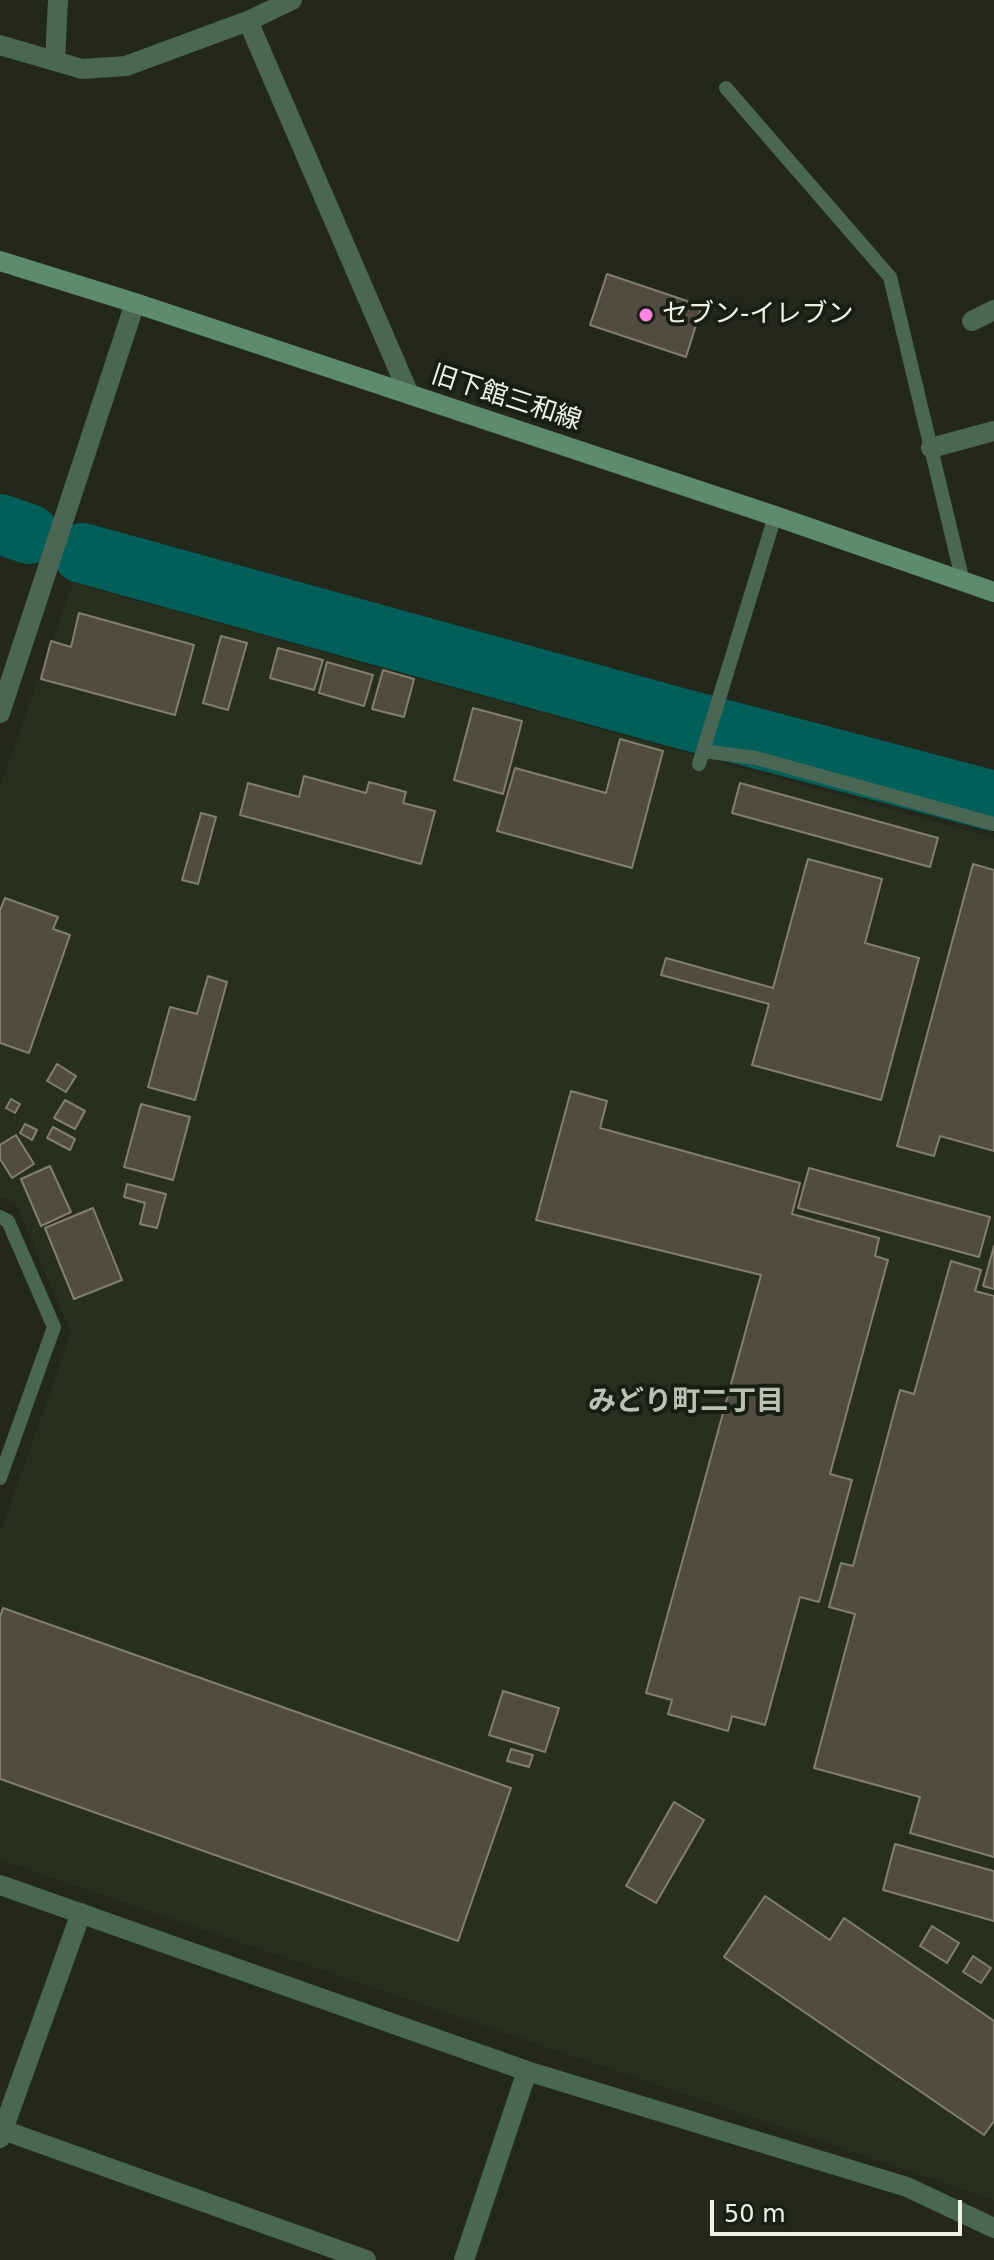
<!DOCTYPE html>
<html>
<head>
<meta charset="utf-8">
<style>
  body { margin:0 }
  #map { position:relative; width:994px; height:2260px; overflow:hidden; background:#23271c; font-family:"DejaVu Sans",sans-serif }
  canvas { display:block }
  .scale { position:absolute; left:710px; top:2200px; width:252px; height:36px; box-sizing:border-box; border:4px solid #eff2ea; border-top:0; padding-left:10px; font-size:24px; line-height:28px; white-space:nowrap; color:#eff2ea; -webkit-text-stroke:6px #191e13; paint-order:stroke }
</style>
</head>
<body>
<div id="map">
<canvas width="994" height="2260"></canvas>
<div class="scale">50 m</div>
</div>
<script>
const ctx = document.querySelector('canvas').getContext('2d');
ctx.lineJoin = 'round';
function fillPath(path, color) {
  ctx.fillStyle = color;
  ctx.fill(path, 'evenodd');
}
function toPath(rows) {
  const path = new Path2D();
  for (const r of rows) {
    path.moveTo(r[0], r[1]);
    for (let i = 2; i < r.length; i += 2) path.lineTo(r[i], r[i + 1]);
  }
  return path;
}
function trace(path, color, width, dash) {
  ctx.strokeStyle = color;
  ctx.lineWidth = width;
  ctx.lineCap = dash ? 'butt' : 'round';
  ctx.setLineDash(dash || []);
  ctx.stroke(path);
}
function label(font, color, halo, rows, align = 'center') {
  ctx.font = font + ' "DejaVu Sans","Noto Sans JP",sans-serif';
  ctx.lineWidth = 8;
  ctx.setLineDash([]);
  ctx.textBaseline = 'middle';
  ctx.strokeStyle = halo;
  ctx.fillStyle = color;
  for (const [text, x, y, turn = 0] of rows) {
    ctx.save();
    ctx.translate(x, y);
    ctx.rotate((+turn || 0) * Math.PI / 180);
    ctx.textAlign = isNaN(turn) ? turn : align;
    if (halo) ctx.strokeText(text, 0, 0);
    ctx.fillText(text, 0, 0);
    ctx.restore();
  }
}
fillPath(toPath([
  [73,583,994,838,994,2200,0,1860,0,1533,71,1333,15,1202,0,1197,0,786]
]), '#282f1e');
trace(toPath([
  [0,524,29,534],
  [82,553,672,716,994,801]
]), '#006059', 60);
const building = toPath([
  [607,274,702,306,686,357,590,325,607,274],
  [79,613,194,645,175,715,41,679,51,641,71,647,79,613],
  [221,636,247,643,228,710,203,703,221,636],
  [278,648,323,660,314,690,270,678,278,648],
  [327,662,373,675,364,706,319,693,327,662],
  [383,670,414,679,404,717,372,709,383,670],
  [473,708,522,721,503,794,454,780,473,708],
  [620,739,663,751,632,868,497,831,515,768,606,793,620,739],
  [304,776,366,793,369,782,406,792,403,803,435,811,421,864,240,815,248,783,299,797,304,776],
  [740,783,938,838,930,867,732,813,740,783],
  [201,813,216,817,198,884,182,880,201,813],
  [808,859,882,879,865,943,919,958,881,1100,752,1065,769,1004,661,975,666,958,773,988,808,859],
  [973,864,994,870,994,1151,940,1136,934,1156,897,1146,973,864],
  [5,898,58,917,53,929,70,935,29,1053,0,1043,0,910,5,898],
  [208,976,227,982,195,1100,148,1087,170,1007,197,1014,208,976],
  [57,1064,76,1076,66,1092,47,1081,57,1064],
  [571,1091,607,1101,600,1128,800,1183,792,1214,879,1238,875,1256,888,1260,830,1474,852,1480,819,1602,800,1597,765,1725,732,1716,728,1731,668,1714,672,1700,646,1693,761,1275,536,1220,571,1091],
  [11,1099,20,1104,15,1113,6,1108,11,1099],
  [65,1100,85,1111,75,1129,54,1118,65,1100],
  [141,1104,190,1117,173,1180,124,1167,141,1104],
  [25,1124,37,1130,32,1140,20,1133,25,1124],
  [53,1127,75,1139,70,1150,47,1138,53,1127],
  [16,1135,34,1164,12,1178,0,1159,0,1145,16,1135],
  [50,1166,71,1212,41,1226,21,1179,50,1166],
  [809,1168,990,1217,979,1257,798,1208,809,1168],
  [127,1184,166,1194,157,1228,140,1224,145,1203,124,1197,127,1184],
  [93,1208,122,1280,74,1299,45,1228,93,1208],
  [994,1246,994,1289,983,1286,994,1246],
  [951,1261,981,1270,975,1291,994,1296,994,1857,910,1833,920,1797,814,1768,855,1614,829,1607,841,1563,853,1566,900,1390,914,1394,951,1261],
  [3,1608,511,1788,458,1941,0,1779,0,1617,3,1608],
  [503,1691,559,1708,545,1752,489,1735,503,1691],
  [511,1749,533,1755,529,1767,507,1761,511,1749],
  [674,1802,704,1820,656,1903,626,1886,674,1802],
  [895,1844,994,1871,994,1921,883,1890,895,1844],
  [765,1896,830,1940,844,1918,994,2021,994,2121,984,2135,724,1957,765,1896],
  [932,1926,959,1943,947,1963,920,1946,932,1926],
  [973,1956,991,1968,981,1983,963,1972,973,1956]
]);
fillPath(building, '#504d40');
trace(building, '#827f71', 2);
trace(toPath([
  [726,88,890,277,963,582],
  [703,751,756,758,994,824],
  [699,764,775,516],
  [0,1217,8,1221,54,1327,0,1478]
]), '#4a6654', 14);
trace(toPath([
  [292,0,248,21,409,394],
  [0,45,82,69,126,66,248,21],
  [55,61,58,0],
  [972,321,994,310],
  [931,448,994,431],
  [0,713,135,303],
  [0,1885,527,2071,907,2187,994,2228],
  [0,2129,366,2260],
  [0,2138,81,1913],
  [464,2260,527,2071]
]), '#4a6654', 20);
trace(toPath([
  [0,261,135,303,775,516,994,592]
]), '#5d8b6e', 20);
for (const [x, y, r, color] of [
  [646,315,8,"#fe85e0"]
]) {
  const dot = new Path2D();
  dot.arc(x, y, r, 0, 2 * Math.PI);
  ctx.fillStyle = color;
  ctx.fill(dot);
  trace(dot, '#191e13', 3);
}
label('26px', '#eff2ea', '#191e13', [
  ["セブン-イレブン",662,315]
], 'left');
label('26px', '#eff2ea', '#191e13', [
  ["旧下館三和線",506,399,18]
]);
label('bold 28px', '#bbc2b3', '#191e13', [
  ["みどり町二丁目",686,1403]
]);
</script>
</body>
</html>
